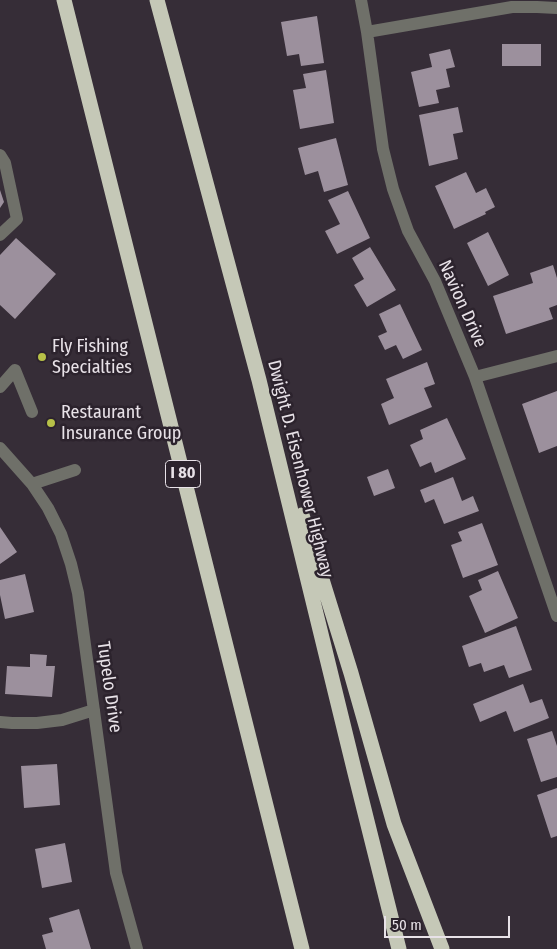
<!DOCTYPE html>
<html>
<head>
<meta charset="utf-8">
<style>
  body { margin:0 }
  #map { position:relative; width:557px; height:949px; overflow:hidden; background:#362d37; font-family:"Fira Sans Condensed",sans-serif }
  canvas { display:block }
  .scale { position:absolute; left:384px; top:916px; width:126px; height:22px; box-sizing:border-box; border:2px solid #e8e2e8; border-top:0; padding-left:6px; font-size:15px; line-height:18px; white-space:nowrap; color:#e8e2e8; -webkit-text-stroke:4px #2c232d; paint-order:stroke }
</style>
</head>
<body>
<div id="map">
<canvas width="557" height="949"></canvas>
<div class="scale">50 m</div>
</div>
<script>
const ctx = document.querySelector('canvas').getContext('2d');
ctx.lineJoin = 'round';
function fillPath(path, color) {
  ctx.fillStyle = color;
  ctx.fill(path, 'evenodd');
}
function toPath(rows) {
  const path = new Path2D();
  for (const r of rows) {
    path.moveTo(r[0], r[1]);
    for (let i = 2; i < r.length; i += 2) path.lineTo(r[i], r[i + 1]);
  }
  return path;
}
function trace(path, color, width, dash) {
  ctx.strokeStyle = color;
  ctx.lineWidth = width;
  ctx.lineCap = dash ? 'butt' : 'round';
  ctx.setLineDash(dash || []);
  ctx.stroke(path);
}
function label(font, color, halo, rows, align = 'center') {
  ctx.font = font + ' "Fira Sans Condensed",sans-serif';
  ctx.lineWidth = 5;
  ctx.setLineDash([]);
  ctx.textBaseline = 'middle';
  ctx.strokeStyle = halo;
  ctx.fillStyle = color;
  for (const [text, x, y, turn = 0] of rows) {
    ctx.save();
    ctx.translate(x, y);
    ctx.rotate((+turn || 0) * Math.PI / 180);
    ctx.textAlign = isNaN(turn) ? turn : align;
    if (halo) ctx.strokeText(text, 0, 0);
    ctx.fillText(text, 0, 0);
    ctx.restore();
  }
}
fillPath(toPath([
  [317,16,324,63,301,66,299,54,287,56,281,22],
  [502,44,541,44,541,66,502,66],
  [450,49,455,67,446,69,450,87,436,90,439,103,419,107,411,72,432,67,429,54],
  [326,70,334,123,300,129,293,90,306,88,303,74],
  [458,107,463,132,453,134,458,159,429,166,419,115],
  [336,138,348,185,324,192,318,171,305,175,298,148],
  [466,172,476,193,486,188,495,207,485,212,486,214,454,229,435,186],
  [0,190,4,202,0,208],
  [348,191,370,238,337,254,325,231,340,224,328,200],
  [488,232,509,275,488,286,467,243],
  [16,238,56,274,15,319,0,305,0,255],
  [370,247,396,290,367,307,354,285,364,279,352,258],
  [553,265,557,278,557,305,549,308,553,319,506,334,493,296,533,283,530,273],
  [400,304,422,350,403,359,396,345,385,350,378,336,387,332,379,314],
  [427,362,435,384,424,388,432,407,389,425,381,404,394,398,386,379],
  [557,391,557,446,539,453,522,404],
  [447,418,466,459,435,473,431,462,420,467,410,445,423,439,420,430],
  [388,469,395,488,374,496,367,477],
  [453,477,462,501,473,496,479,511,444,524,434,499,425,503,420,490],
  [482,523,498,565,463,578,451,545,462,541,458,532],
  [0,527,17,552,0,564],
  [498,571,518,618,485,633,469,596,482,590,478,580],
  [25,574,34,612,5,619,0,595,0,580],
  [516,626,532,670,509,678,504,665,484,672,481,663,469,667,462,646],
  [30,654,47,655,46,666,55,666,52,697,5,694,7,666,30,667],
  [523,684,530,703,542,699,549,718,514,732,506,711,480,722,473,704],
  [552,731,557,746,557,777,541,782,527,739],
  [57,764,60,805,24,808,21,766],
  [557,788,557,836,551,838,537,795],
  [65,843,72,882,42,888,35,849],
  [79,909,91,949,46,949,42,935,53,932,49,918]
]), '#9c909d');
trace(toPath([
  [361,0,367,32,383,149,393,189,408,231,435,281,475,377,557,616],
  [367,32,512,7,537,7,557,8],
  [0,155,5,163,17,219,0,235],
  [475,377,557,356],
  [0,387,15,370,32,412],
  [0,448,32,484,48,508,61,534,71,564,78,593,116,873,137,949],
  [32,484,75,470],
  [0,722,12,723,37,723,62,720,94,710]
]), '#6f7069', 12);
trace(toPath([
  [64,0,302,949],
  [157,0,259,380,355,773,399,949],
  [302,515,351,673,394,824,442,949]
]), '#c5c8b7', 15);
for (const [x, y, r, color] of [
  [42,357,5,"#b7c148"],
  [51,423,5,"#b7c148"]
]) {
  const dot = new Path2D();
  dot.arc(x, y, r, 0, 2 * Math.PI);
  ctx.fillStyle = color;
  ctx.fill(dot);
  trace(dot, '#2c232d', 2);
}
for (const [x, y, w] of [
  [183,474,35]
]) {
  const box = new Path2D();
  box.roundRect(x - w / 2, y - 13.5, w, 27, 4);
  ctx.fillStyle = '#2c232d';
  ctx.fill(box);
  trace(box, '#e8e2e8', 1);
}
label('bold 16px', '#e8e2e8', null, [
  ["I 80",183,474]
]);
label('18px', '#e8e2e8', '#2c232d', [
  ["Navion Drive",462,304,66],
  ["Dwight D. Eisenhower Highway",300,469,76],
  ["Tupelo Drive",109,687,82]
]);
label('18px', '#e8e2e8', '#2c232d', [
  ["Fly Fishing",52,347],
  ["Specialties",52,368],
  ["Restaurant",61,413],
  ["Insurance Group",61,434]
], 'left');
</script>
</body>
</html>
